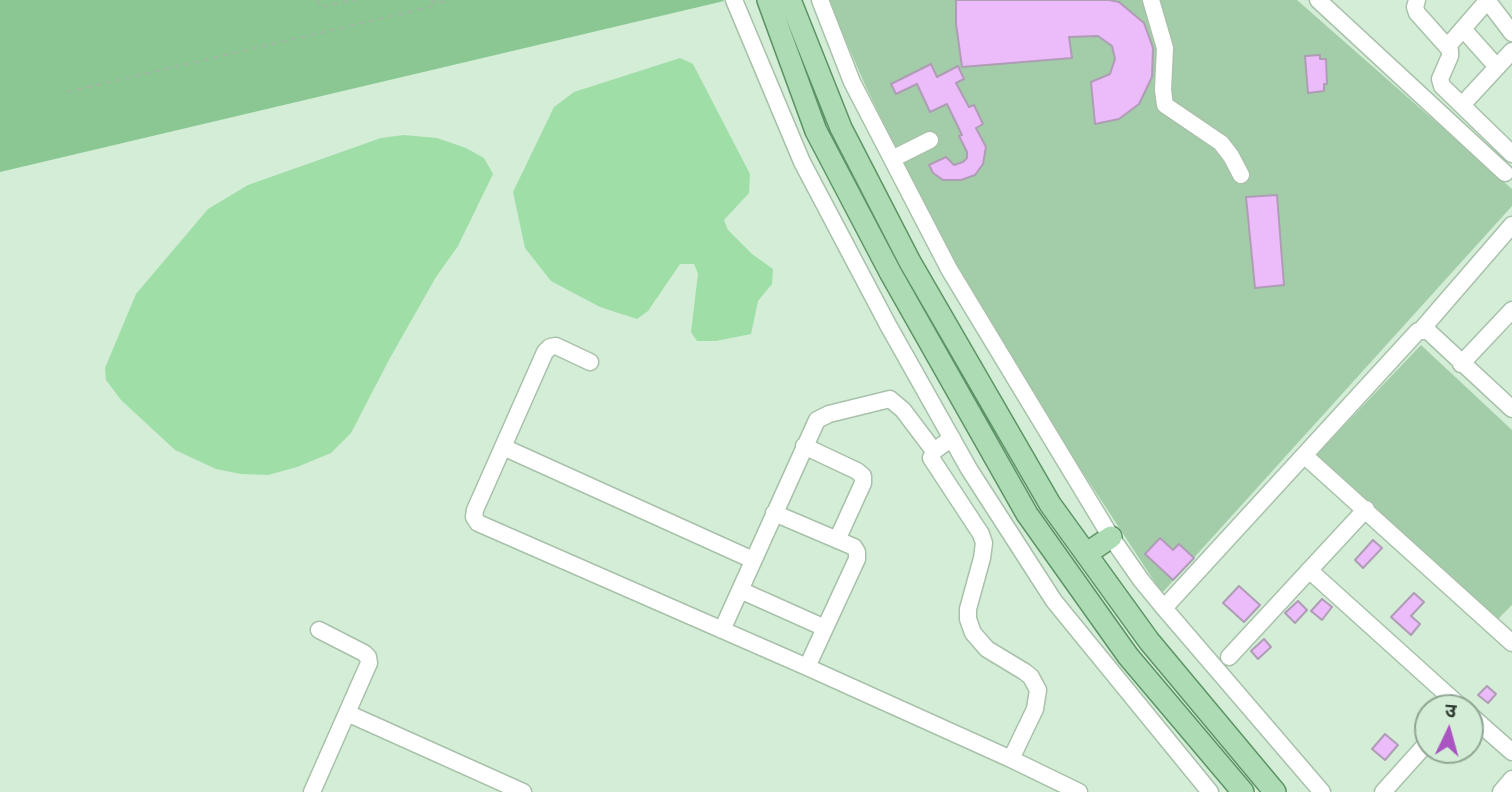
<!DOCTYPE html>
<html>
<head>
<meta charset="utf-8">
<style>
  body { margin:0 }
  #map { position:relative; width:1512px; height:792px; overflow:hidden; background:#d3edd6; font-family:Mulish,"Noto Sans Devanagari",sans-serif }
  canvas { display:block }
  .north { position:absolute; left:1414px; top:694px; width:70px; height:70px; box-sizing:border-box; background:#d3edd6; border:2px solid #91a594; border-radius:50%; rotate:5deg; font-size:19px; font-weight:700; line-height:28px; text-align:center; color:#2f3930 }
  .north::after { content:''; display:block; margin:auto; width:24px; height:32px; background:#aa54c2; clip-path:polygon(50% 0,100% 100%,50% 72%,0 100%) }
</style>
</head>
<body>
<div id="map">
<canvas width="1512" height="792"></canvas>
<div class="north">उ</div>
</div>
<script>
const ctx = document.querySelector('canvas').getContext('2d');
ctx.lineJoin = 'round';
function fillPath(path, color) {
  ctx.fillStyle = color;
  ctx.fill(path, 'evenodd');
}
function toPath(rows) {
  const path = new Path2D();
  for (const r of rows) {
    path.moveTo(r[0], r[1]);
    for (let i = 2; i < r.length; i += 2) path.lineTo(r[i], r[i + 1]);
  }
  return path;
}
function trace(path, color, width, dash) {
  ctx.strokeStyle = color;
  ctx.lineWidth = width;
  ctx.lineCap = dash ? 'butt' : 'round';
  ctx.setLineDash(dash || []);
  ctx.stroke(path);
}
fillPath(toPath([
  [828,0,1297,0,1512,189,1512,206,1162,593,1011,363,916,190,866,87],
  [1421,345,1512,430,1512,605,1495,622,1316,455]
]), '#a3cda8');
fillPath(toPath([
  [0,0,723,0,724,1,0,172]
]), '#8ac792');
fillPath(toPath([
  [680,58,693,64,750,174,749,193,724,220,728,230,752,254,773,269,772,284,758,301,751,334,716,341,697,341,691,332,698,274,694,264,680,264,648,311,637,319,600,307,551,281,525,248,513,192,554,107,574,92],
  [404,135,437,138,466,148,484,158,493,174,458,246,436,277,390,358,351,433,331,453,297,467,268,475,241,474,216,469,175,450,121,400,106,380,105,368,136,294,208,209,248,185,381,138]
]), '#a0dea8');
const building = toPath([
  [956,0,1109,0,1119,2,1144,23,1153,48,1152,77,1139,104,1119,119,1095,124,1091,82,1110,74,1115,59,1112,46,1098,36,1069,37,1072,58,962,67,956,24,956,0],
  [1320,55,1320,59,1326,59,1327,84,1324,84,1324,91,1308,93,1305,56,1320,55],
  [931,64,937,77,958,66,964,79,956,83,969,107,974,105,983,124,976,128,986,147,983,164,975,175,961,180,943,180,933,173,929,165,946,157,954,165,963,162,967,158,967,152,959,136,962,135,947,104,930,112,917,84,896,94,891,84,931,64],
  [1277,195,1284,285,1255,288,1246,197,1277,195],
  [1160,538,1173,550,1179,544,1194,558,1173,580,1145,554,1160,538],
  [1373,540,1382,548,1363,568,1355,560,1373,540],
  [1239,586,1260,605,1244,622,1223,603,1239,586],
  [1414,593,1424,602,1411,616,1420,624,1411,635,1391,617,1414,593],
  [1322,599,1332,607,1322,620,1311,611,1322,599],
  [1298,601,1307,610,1295,623,1285,613,1298,601],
  [1264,639,1271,647,1258,659,1251,651,1264,639],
  [1487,686,1496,694,1488,703,1478,695,1487,686],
  [1385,734,1398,745,1385,760,1372,749,1385,734]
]);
fillPath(building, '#ebbcf9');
trace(building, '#af9cb5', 2);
const minor = toPath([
  [734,0,802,162,888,325,969,469,1054,601,1210,792],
  [820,0,852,82,949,269,1111,537,1141,580,1164,608,1322,792],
  [1151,0,1165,48,1163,90,1165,105,1221,143,1231,156,1241,175],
  [1318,0,1505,173],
  [1417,0,1415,7,1417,13,1450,50,1450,56,1440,79,1442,86,1512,154],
  [1487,0,1512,33],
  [1463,29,1497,67],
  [1448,46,1487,1],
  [1462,105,1512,51],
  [892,159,930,140],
  [1422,329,1512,225],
  [590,362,556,346,550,347,545,352,475,510,474,517,478,523,807,667,1011,759,1079,792],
  [1461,364,1512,310],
  [952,438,934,451,931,458,981,534,984,543,982,558,968,609,968,619,973,633,987,649,1025,672,1031,677,1038,690,1035,709,1011,759],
  [804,446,857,471,863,476,863,483,837,540],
  [503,447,753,560],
  [1305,456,1512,643],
  [774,513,854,547,857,552,857,559,807,667],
  [1309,570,1462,708],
  [740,590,825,628],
  [1164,608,1418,331,1428,331,1512,409],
  [722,630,817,420,829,414,890,399,903,410,934,451],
  [1229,657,1366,509],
  [347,713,523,792],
  [1470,715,1512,752],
  [312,792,369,663,368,657,364,653,319,630],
  [1383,792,1428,742],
  [1501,792,1512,779]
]);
const major = toPath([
  [768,0,816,131,890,272,1027,514,1128,656,1243,792],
  [790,0,841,128,910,262,1050,504,1149,641,1275,792],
  [1086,554,1111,537]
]);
trace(minor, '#a8c1aa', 19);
trace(major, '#5d9465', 24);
trace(toPath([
  [318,0,320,7,355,0],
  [433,0,434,4,450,0],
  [67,92,430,7,434,4]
]), '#a0b5a2', 2, [5, 5]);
trace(minor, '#fff', 16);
trace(major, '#addcb4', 21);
</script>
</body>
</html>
